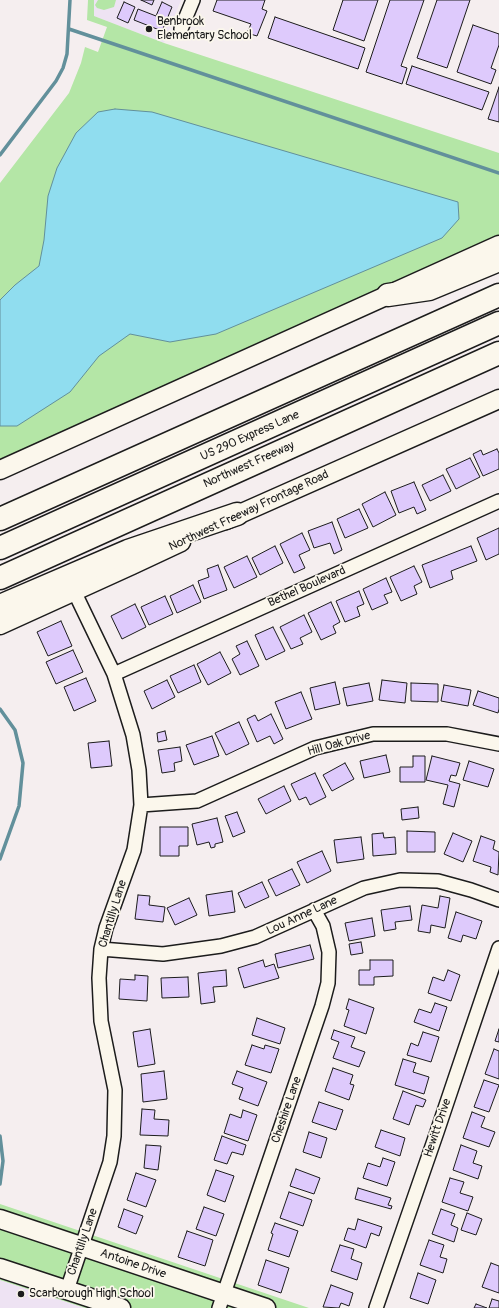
<!DOCTYPE html>
<html>
<head>
<meta charset="utf-8">
<style>
  body { margin:0 }
  canvas { display:block; background:#f5eeef }
</style>
</head>
<body>
<canvas width="499" height="1308"></canvas>
<script>
const ctx = document.querySelector('canvas').getContext('2d');
ctx.lineJoin = 'round';
function fillPath(path, color) {
  ctx.fillStyle = color;
  ctx.fill(path, 'evenodd');
}
function toPath(rows) {
  const path = new Path2D();
  for (const r of rows) {
    path.moveTo(r[0], r[1]);
    for (let i = 2; i < r.length; i += 2) path.lineTo(r[i], r[i + 1]);
  }
  return path;
}
function trace(path, color, width, dash) {
  ctx.strokeStyle = color;
  ctx.lineWidth = width;
  ctx.lineCap = dash ? 'butt' : 'round';
  ctx.setLineDash(dash || []);
  ctx.stroke(path);
}
function label(font, color, halo, rows, align = 'center') {
  ctx.font = font + ' Pangolin,sans-serif';
  ctx.lineWidth = 3.5;
  ctx.setLineDash([]);
  ctx.textBaseline = 'middle';
  ctx.strokeStyle = halo;
  ctx.fillStyle = color;
  for (const [text, x, y, turn = 0] of rows) {
    ctx.save();
    ctx.translate(x, y);
    ctx.rotate((+turn || 0) * Math.PI / 180);
    ctx.textAlign = isNaN(turn) ? turn : align;
    if (halo) ctx.strokeText(text, 0, 0);
    ctx.fillText(text, 0, 0);
    ctx.restore();
  }
}
fillPath(toPath([
  [94,0,181,0,164,43,94,16],
  [0,1280,85,1308,0,1308]
]), '#eee3f3');
fillPath(toPath([
  [88,0,94,0,94,16,164,43,499,153,499,236,0,460,0,183,69,93,81,63,85,47,98,52,107,27,87,20],
  [98,0,116,0,114,7,104,10,97,8,95,5],
  [0,1204,309,1308,85,1308,0,1280]
]), '#b4e6a6');
const water = toPath([
  [115,109,152,112,458,202,459,219,442,238,216,334,170,342,130,334,99,356,70,392,17,426,0,426,0,300,15,285,39,266,44,240,48,196,57,168,76,133,98,112,115,109]
]);
fillPath(water, '#90ddef');
trace(water, '#62909b', 1);
trace(toPath([
  [69,29,499,173],
  [0,155,56,81,63,68,67,54,70,0],
  [0,709,15,730,23,763,19,806,0,859],
  [0,1136,3,1161,0,1184]
]), '#62909b', 3.5);
const building = toPath([
  [141,0,154,0,152,5,141,0],
  [217,0,265,0,262,9,267,11,257,36,247,33,251,24,213,11,217,0],
  [343,0,378,0,364,41,333,30,343,0],
  [390,0,424,0,401,66,407,68,402,84,366,72,390,0],
  [437,0,470,0,447,68,417,58,437,0],
  [124,2,135,7,128,23,117,18,124,2],
  [162,2,172,7,162,31,134,20,138,9,156,16,162,2],
  [275,17,365,48,358,69,268,38,275,17],
  [473,25,499,34,499,45,491,68,496,70,491,84,457,72,473,25],
  [412,66,489,92,482,110,406,84,412,66],
  [499,87,499,122,488,119,499,87],
  [497,449,499,453,499,469,483,476,473,454,481,450,483,455,497,449],
  [470,458,480,477,456,489,446,469,470,458],
  [443,475,451,491,430,501,422,485,443,475],
  [414,482,426,510,417,514,414,507,399,513,391,491,414,482],
  [385,492,396,515,373,527,362,504,385,492],
  [359,509,368,528,345,538,337,519,359,509],
  [332,522,342,550,334,554,330,543,314,548,308,531,332,522],
  [499,528,499,554,486,560,477,538,499,528],
  [302,533,310,550,299,555,305,568,294,573,280,544,302,533],
  [275,546,283,563,260,575,252,558,275,546],
  [471,546,477,561,451,571,453,579,430,588,422,565,471,546],
  [247,556,257,577,234,588,224,567,247,556],
  [218,565,227,590,204,599,198,581,209,577,207,569,218,565],
  [414,566,422,582,414,586,417,594,401,601,390,577,414,566],
  [386,578,392,592,384,595,388,603,372,610,363,589,386,578],
  [193,585,201,602,177,613,170,596,193,585],
  [359,591,364,604,357,607,360,616,345,622,336,601,359,591],
  [165,596,173,614,149,625,141,607,165,596],
  [331,602,340,622,333,626,336,633,321,640,308,613,331,602],
  [135,604,146,627,122,639,111,616,135,604],
  [304,615,312,632,300,638,303,644,291,649,280,627,304,615],
  [61,621,72,646,48,656,37,632,61,621],
  [273,627,285,651,266,660,255,635,273,627],
  [247,641,259,666,240,675,232,659,240,654,236,646,247,641],
  [73,650,83,672,56,684,46,662,73,650],
  [220,652,231,673,208,685,197,664,220,652],
  [194,665,201,682,178,693,170,676,194,665],
  [86,678,96,701,74,711,64,687,86,678],
  [167,680,175,697,152,709,144,691,167,680],
  [382,680,407,683,405,703,379,700,382,680],
  [335,682,340,704,315,710,310,688,335,682],
  [369,683,373,701,347,706,343,688,369,683],
  [411,683,438,684,438,702,411,701,411,683],
  [444,685,471,690,468,706,441,701,444,685],
  [478,691,499,698,499,709,498,713,473,705,478,691],
  [301,692,312,719,286,729,275,702,301,692],
  [271,714,283,739,274,744,270,736,257,742,247,719,255,715,258,721,271,714],
  [239,722,249,744,226,755,215,733,239,722],
  [165,731,167,740,158,742,157,733,165,731],
  [212,736,219,756,194,765,186,745,212,736],
  [109,741,112,766,91,768,88,743,109,741],
  [180,747,182,761,174,763,175,771,162,773,158,750,180,747],
  [386,755,390,772,364,778,360,761,386,755],
  [413,756,425,756,425,782,400,782,400,767,413,767,413,756],
  [432,756,460,763,456,776,451,775,449,781,460,784,454,807,443,804,448,785,426,780,432,756],
  [469,761,494,769,488,787,463,780,469,761],
  [345,763,354,779,332,791,323,775,345,763],
  [315,773,326,797,310,805,306,797,299,800,291,784,315,773],
  [284,786,291,801,266,814,258,799,284,786],
  [418,807,419,818,402,820,401,809,418,807],
  [237,812,245,832,233,837,225,816,237,812],
  [217,818,223,842,215,844,215,847,211,848,209,842,197,845,192,824,217,818],
  [160,827,188,827,188,846,179,846,179,856,160,856,160,827],
  [407,831,435,832,435,852,407,852,407,831],
  [383,833,384,838,395,837,396,854,373,856,372,834,383,833],
  [453,833,472,841,463,862,444,854,453,833],
  [481,836,495,841,493,849,499,852,498,875,490,872,491,867,473,861,481,836],
  [361,837,364,859,337,863,334,840,361,837],
  [322,851,331,871,307,883,297,862,322,851],
  [292,869,300,885,276,896,268,880,292,869],
  [262,882,269,897,245,908,238,893,262,882],
  [232,891,235,912,209,916,206,895,232,891],
  [138,895,150,896,149,905,165,907,163,922,135,919,138,895],
  [440,896,450,898,445,928,431,925,430,933,418,931,422,905,438,908,440,896],
  [189,898,197,915,175,925,167,908,189,898],
  [410,906,412,920,395,922,396,929,384,931,381,910,410,906],
  [456,912,482,921,476,939,463,935,461,942,448,938,456,912],
  [372,918,375,936,349,941,345,923,372,918],
  [361,942,363,953,351,955,349,944,361,942],
  [310,945,314,959,278,968,275,954,310,945],
  [263,960,265,967,274,964,279,978,244,988,238,968,263,960],
  [370,960,393,960,393,976,374,977,374,985,359,985,359,970,370,970,370,960],
  [226,970,227,986,213,987,215,1002,201,1004,198,973,226,970],
  [448,970,460,975,451,1001,428,993,433,977,444,981,448,970],
  [135,975,148,976,147,1001,119,999,120,979,135,980,135,975],
  [188,977,189,997,162,998,161,978,188,977],
  [349,999,374,1008,366,1034,344,1026,349,1010,346,1009,349,999],
  [435,1003,447,1007,439,1031,414,1022,419,1009,431,1013,435,1003],
  [257,1018,285,1028,280,1044,252,1035,257,1018],
  [150,1029,155,1064,138,1067,133,1032,150,1029],
  [499,1029,499,1042,495,1041,499,1029],
  [334,1030,355,1037,351,1047,365,1052,359,1067,333,1058,339,1042,331,1039,334,1030],
  [423,1032,439,1037,431,1062,407,1055,411,1043,418,1046,423,1032],
  [252,1045,264,1049,265,1045,279,1049,271,1073,245,1065,252,1045],
  [494,1049,499,1051,499,1079,485,1074,494,1049],
  [403,1059,416,1063,413,1072,429,1077,424,1094,395,1085,403,1059],
  [333,1068,353,1075,350,1084,354,1085,349,1100,325,1091,333,1068],
  [164,1071,167,1099,143,1102,141,1074,164,1071],
  [237,1071,267,1082,258,1106,239,1099,243,1088,232,1084,237,1071],
  [484,1080,499,1085,489,1112,474,1107,484,1080],
  [403,1091,426,1100,423,1107,416,1105,409,1125,393,1119,403,1091],
  [319,1102,343,1110,336,1130,312,1122,319,1102],
  [142,1109,155,1110,154,1119,169,1120,168,1136,140,1135,142,1109],
  [243,1110,257,1115,248,1141,224,1133,230,1114,241,1118,243,1110],
  [472,1112,485,1117,481,1127,495,1132,489,1147,463,1138,472,1112],
  [381,1130,405,1138,400,1156,375,1147,381,1130],
  [309,1132,327,1138,321,1158,303,1152,309,1132],
  [222,1136,246,1145,243,1155,232,1152,227,1164,214,1160,222,1136],
  [146,1145,161,1146,158,1170,144,1168,146,1145],
  [461,1145,477,1151,473,1163,482,1166,478,1179,453,1170,461,1145],
  [383,1158,395,1162,387,1186,363,1178,368,1163,380,1167,383,1158],
  [296,1169,320,1178,314,1194,290,1186,296,1169],
  [216,1170,234,1176,225,1202,207,1195,216,1170],
  [136,1173,156,1180,146,1207,127,1200,136,1173],
  [450,1178,464,1182,460,1193,473,1197,468,1211,442,1202,450,1178],
  [358,1188,391,1198,388,1205,392,1206,391,1209,355,1199,358,1188],
  [289,1192,312,1200,303,1226,280,1218,289,1192],
  [204,1207,224,1214,216,1236,196,1229,204,1207],
  [124,1209,143,1216,136,1234,118,1227,124,1209],
  [441,1209,455,1214,451,1225,458,1228,454,1242,432,1234,441,1209],
  [467,1213,482,1219,476,1235,461,1230,467,1213],
  [358,1219,382,1227,379,1236,371,1233,366,1248,344,1240,348,1228,355,1230,358,1219],
  [275,1223,298,1231,289,1257,268,1250,273,1234,271,1233,275,1223],
  [187,1231,213,1240,205,1266,178,1257,187,1231],
  [429,1240,444,1245,440,1257,447,1259,443,1273,420,1265,429,1240],
  [340,1245,354,1249,351,1259,362,1263,357,1280,331,1271,340,1245],
  [266,1260,289,1268,281,1293,258,1285,266,1260],
  [491,1263,499,1266,499,1293,482,1287,491,1263],
  [418,1273,436,1280,428,1304,410,1298,418,1273],
  [331,1285,353,1293,349,1306,341,1303,339,1308,323,1307,331,1285],
  [492,1299,499,1301,499,1308,489,1308,492,1299],
  [476,1304,487,1308,474,1308,476,1304]
]);
fillPath(building, '#decafc');
trace(building, '#1c1c1c', 1);
const minor = toPath([
  [181,29,193,0],
  [114,674,499,501],
  [141,805,197,801,315,748,373,734,447,734,499,744],
  [101,949,163,954,221,946,255,937,364,888,400,880,438,881,471,890,499,900],
  [67,1290,110,1162,114,1136,115,1090,101,1021,99,978,101,949,106,928,134,850,141,805,139,770,133,735,114,674,74,591],
  [219,1308,322,1006,328,983,329,952,323,926,314,910],
  [376,1308,437,1132,499,948]
]);
const secondary = toPath([
  [0,470,499,245],
  [226,520,499,399],
  [0,625,132,565,181,542],
  [0,1219,266,1308],
  [0,1268,121,1308]
]);
const motorway = toPath([
  [388,295,429,289,499,260],
  [0,519,499,295],
  [0,548,499,323],
  [0,578,499,353],
  [0,606,128,551,237,514]
]);
trace(minor, '#1c1c1c', 16);
trace(secondary, '#1c1c1c', 21);
trace(motorway, '#1c1c1c', 25);
trace(minor, '#fbf7ec', 13);
trace(secondary, '#fbf7ec', 18);
trace(motorway, '#fbf7ec', 22);
for (const [x, y, r, color] of [
  [149,29,4,"#1c1c1c"],
  [21,1294,4,"#1c1c1c"]
]) {
  const dot = new Path2D();
  dot.arc(x, y, r, 0, 2 * Math.PI);
  ctx.fillStyle = color;
  ctx.fill(dot);
  trace(dot, '#fbf7ec', 1.5);
}
label('12px', '#1c1c1c', '#fbf7ec', [
  ["Benbrook",157,22],
  ["Elementary School",157,36],
  ["Scarborough High School",29,1294]
], 'left');
label('12px', '#1c1c1c', '#fbf7ec', [
  ["US 290 Express Lane",250,436,-24],
  ["Northwest Freeway",249,465,-24],
  ["Northwest Freeway Frontage Road",249,511,-25],
  ["Bethel Boulevard",307,587,-24],
  ["Hill Oak Drive",339,744,-15],
  ["Chantilly Lane",113,914,-73],
  ["Lou Anne Lane",302,916,-25],
  ["Cheshire Lane",287,1110,-71],
  ["Hewitt Drive",438,1128,-71],
  ["Chantilly Lane",83,1242,-71],
  ["Antoine Drive",133,1264,19]
]);
</script>
</body>
</html>
